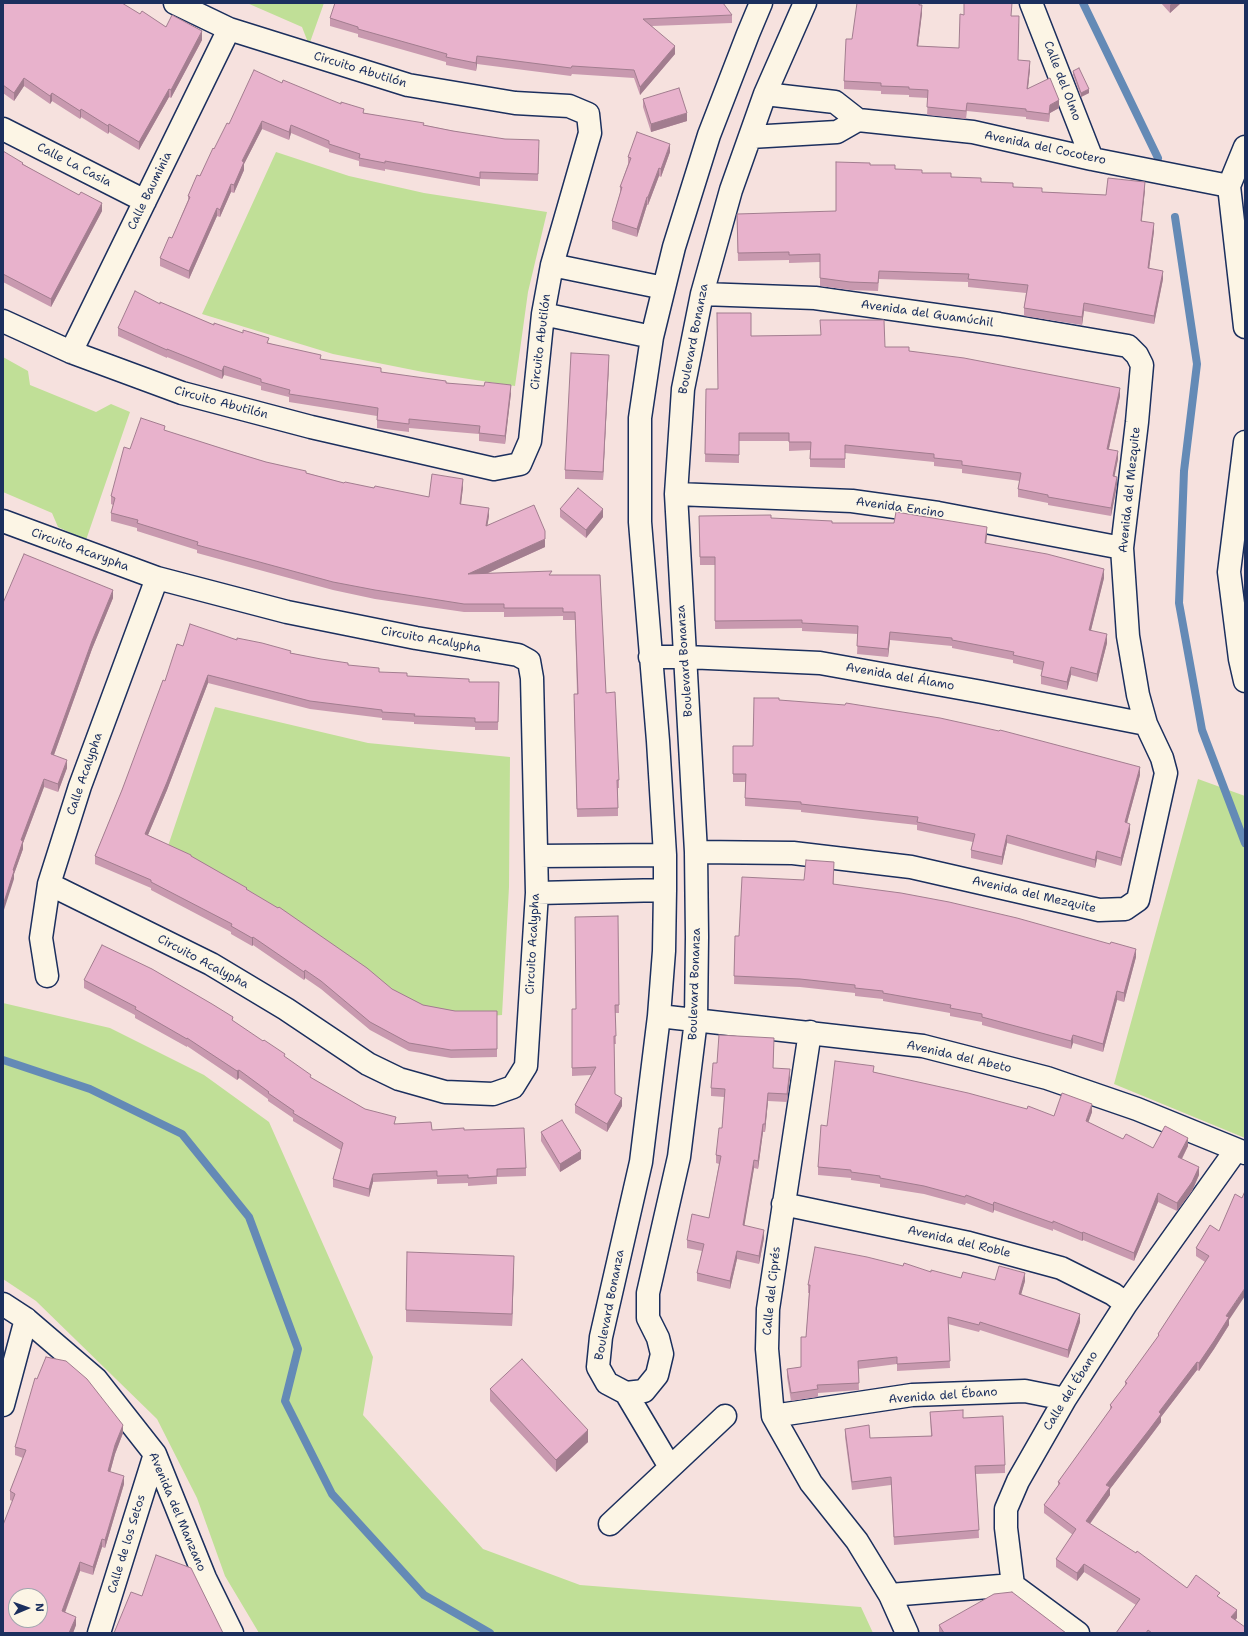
<!DOCTYPE html>
<html>
<head>
<meta charset="utf-8">
<style>
  body { margin:0 }
  #map { position:relative; width:1248px; height:1636px; overflow:hidden; background:#f6e1de; font-family:"Shantell Sans",sans-serif }
  canvas { display:block }
  .frame { position:absolute; inset:0; border:4px solid #1b2f5e; pointer-events:none }
  .north { position:absolute; left:8px; top:1588px; width:40px; height:40px; box-sizing:border-box; background:#fcf5e5; border:1px solid #a2a6af; border-radius:50%; rotate:88deg; font-size:11px; font-weight:700; line-height:16px; text-align:center; color:#1b2f5e }
  .north::after { content:''; display:block; margin:auto; width:14px; height:18px; background:#1b2f5e; clip-path:polygon(50% 0,100% 100%,50% 72%,0 100%) }
</style>
</head>
<body>
<div id="map">
<canvas width="1248" height="1636"></canvas>
<div class="frame"></div>
<div class="north">N</div>
</div>
<script>
const ctx = document.querySelector('canvas').getContext('2d');
ctx.lineJoin = 'round';
function fillPath(path, color) {
  ctx.fillStyle = color;
  ctx.fill(path, 'evenodd');
}
function toPath(rows) {
  const path = new Path2D();
  for (const r of rows) {
    path.moveTo(r[0], r[1]);
    for (let i = 2; i < r.length; i += 2) path.lineTo(r[i], r[i + 1]);
  }
  return path;
}
function trace(path, color, width, dash) {
  ctx.strokeStyle = color;
  ctx.lineWidth = width;
  ctx.lineCap = dash ? 'butt' : 'round';
  ctx.setLineDash(dash || []);
  ctx.stroke(path);
}
function label(font, color, halo, rows, align = 'center') {
  ctx.font = font + ' "Shantell Sans",sans-serif';
  ctx.lineWidth = 3;
  ctx.setLineDash([]);
  ctx.textBaseline = 'middle';
  ctx.strokeStyle = halo;
  ctx.fillStyle = color;
  for (const [text, x, y, turn = 0] of rows) {
    ctx.save();
    ctx.translate(x, y);
    ctx.rotate((+turn || 0) * Math.PI / 180);
    ctx.textAlign = isNaN(turn) ? turn : align;
    if (halo) ctx.strokeText(text, 0, 0);
    ctx.fillText(text, 0, 0);
    ctx.restore();
  }
}
fillPath(toPath([
  [247,3,324,3,309,45,302,27],
  [276,152,349,176,424,193,547,212,528,292,515,386,423,372,333,354,202,314],
  [3,357,28,371,30,385,96,412,111,404,130,412,86,540,58,527,52,513,3,492],
  [215,707,368,743,510,757,509,887,502,1015,451,1019,412,1003,250,891,168,846],
  [1198,779,1245,796,1245,1138,1114,1084],
  [3,1003,110,1028,204,1075,269,1122,373,1357,363,1415,483,1549,580,1585,861,1607,873,1633,259,1633,225,1576,197,1498,157,1419,36,1301,3,1279]
]), '#c0df97');
trace(toPath([
  [1083,3,1158,158],
  [1175,217,1197,364,1184,471,1179,603,1202,730,1245,843],
  [3,1060,90,1089,182,1134,249,1217,298,1349,285,1401,332,1494,424,1595,490,1633]
]), '#648ab6', 8);
const minor = toPath([
  [761,3,748,34,709,135,674,247,652,337,640,418,640,522,658,741,665,855,665,890,664,951,659,1016,641,1162,601,1337,598,1367,607,1383,626,1393,644,1391,657,1375,662,1354,658,1338,648,1318,648,1293,679,1157,696,1020,697,937,696,852,676,494,683,389,702,294,731,190,765,94,805,3],
  [1031,3,1092,159],
  [765,94,835,102,858,120,973,132,1092,159,1229,186],
  [3,129,145,201],
  [750,137,837,132,858,120],
  [1245,147,1229,186,1245,327],
  [552,265,664,288],
  [543,314,652,337],
  [3,321,71,352,182,393,311,427,494,469,520,464,530,441,543,314,552,265,590,133,588,114,569,106,515,103,408,85,229,29,175,3],
  [71,352,229,29],
  [1245,442,1229,572,1240,659,1245,681],
  [676,494,852,501,938,513,1122,548],
  [3,521,157,578,287,612,416,638,518,655,529,661,532,678,537,893,526,1066,513,1087,493,1094,445,1092,399,1079,368,1064,286,1009,211,964,49,884],
  [650,657,686,657,820,663,982,692,1146,724],
  [696,852,793,853,911,867,1099,910,1125,909,1138,900,1166,773,1162,758,1146,724,1138,695,1128,636,1122,548,1137,422,1142,365,1137,355,1128,346,999,324,815,298,702,294],
  [537,856,665,855],
  [537,893,665,890],
  [47,976,41,938,49,884,80,786,157,578],
  [659,1016,923,1046,1047,1078,1137,1109,1245,1153],
  [810,1032,768,1309,767,1349,773,1416,811,1483,857,1541,890,1595,907,1633],
  [783,1204,969,1243,1061,1268,1113,1294,1126,1304],
  [3,1304,26,1319,96,1379,155,1454,205,1578,232,1633],
  [626,1393,670,1467],
  [3,1405,26,1319],
  [773,1416,912,1395,1025,1391,1065,1399],
  [610,1524,725,1416],
  [890,1595,1013,1585],
  [99,1633,155,1454],
  [1078,1633,1013,1585,1006,1528,1006,1509,1018,1481,1065,1399,1126,1304,1236,1150]
]);
trace(minor, '#1b2f5e', 25);
trace(minor, '#fcf5e5', 22);
fillPath(toPath([
  [3,3,140,14,166,27,202,40,171,98,169,97,139,150,109,132,108,134,81,117,80,119,52,101,50,104,24,86,14,101,3,93],
  [920,3,922,13,918,46,959,48,1012,16,1019,24,1018,60,1030,69,1028,88,1059,108,1050,113,1049,122,1026,119,1026,117,967,111,966,119,927,115,928,98,909,97,909,95,881,94,881,91,844,89,844,81,852,39],
  [1161,3,1181,3,1170,13],
  [732,15,732,23,652,26,675,54,640,95,634,78,572,74,571,76,477,64,476,71,446,65,446,62,358,37,358,34,330,26,330,18],
  [1073,71,1089,93,1081,97,1073,75],
  [282,83,364,113,539,148,538,181,480,179,480,186,385,169,385,171,359,166,359,161,329,152,329,149,291,133,289,140,262,129,244,164,244,170,234,193,231,192,220,217,217,216,189,279,160,266,160,258,172,238,188,200,188,196,229,124],
  [643,99,687,121,651,132,643,107],
  [3,151,23,164,102,211,51,307,3,282],
  [670,152,661,177,659,176,648,205,647,205,637,237,612,229,612,221,620,193,620,187,628,164,628,157],
  [870,165,895,169,981,182,1042,192,1106,195,1145,190,1141,221,1154,231,1149,269,1163,279,1154,324,1084,311,1082,325,1024,316,1024,308,1026,293,968,287,968,282,879,279,878,291,850,290,820,286,820,262,789,263,789,260,738,261,737,222,836,211],
  [160,304,214,325,321,360,381,372,511,393,505,444,479,441,479,434,409,428,409,432,377,428,377,416,289,402,289,397,261,390,261,386,224,375,222,379,167,357,167,358,118,336,118,328],
  [885,347,909,351,1120,396,1109,449,1118,459,1114,476,1117,485,1111,516,1048,505,1048,503,1018,497,1018,489,1020,481,962,473,962,469,934,466,934,462,845,453,845,468,810,467,810,450,789,451,789,441,739,441,739,463,705,462,706,389,718,389],
  [609,363,603,480,565,479,565,470],
  [165,431,266,462,344,483,429,497,463,487,461,504,489,516,487,526,545,547,488,573,552,575,600,575,606,693,619,780,619,788,618,788,618,816,577,817,574,702,577,694,575,620,563,620,563,616,504,617,504,612,464,612,375,599,333,590,197,553,197,550,137,531,137,528,111,521,111,513,113,505,111,504,111,496,130,449],
  [560,509,603,517,586,538,560,517],
  [699,516,771,518,987,535,986,543,1104,578,1091,630,1107,643,1097,682,1071,675,1067,690,1041,684,1041,676,1042,670,1013,663,1013,660,952,648,952,646,890,640,888,657,857,654,858,634,802,631,802,628,715,629,715,565,700,565],
  [113,598,92,649,54,755,67,768,58,792,44,787,23,843,23,849,14,874,14,879,3,603],
  [237,640,291,653,379,672,407,676,469,682,499,682,498,730,475,730,475,727,414,724,414,722,382,720,382,718,310,709,208,683,167,790,148,835,191,856,247,889,392,989,423,1005,455,1011,497,1011,497,1057,451,1058,409,1051,370,1030,321,989,305,978,304,980,253,945,252,946,231,934,231,932,151,890,151,888,95,864,95,856,122,790,165,681,183,646],
  [779,700,1140,775,1127,823,1130,832,1121,866,1097,859,1095,868,1007,843,1002,865,971,858,971,850,973,842,917,830,917,825,801,812,801,810,745,806,745,782,733,782,733,746,753,746],
  [834,870,833,884,1136,957,1124,1002,1117,1000,1103,1052,1073,1043,1071,1049,982,1025,982,1022,950,1016,950,1013,883,1001,883,999,855,996,855,993,800,987,734,984,735,936,739,936,804,880],
  [618,916,619,1013,615,1013,616,1044,614,1044,615,1094,622,1106,607,1132,575,1113,575,1105,591,1075,572,1076,572,1009,576,1009],
  [84,980,233,1021,285,1057,311,1078,365,1109,396,1124,432,1130,464,1130,526,1168,526,1176,497,1177,497,1184,468,1186,468,1183,437,1184,437,1179,373,1182,369,1197,333,1187,333,1179,341,1150,293,1121,293,1118,268,1101,268,1099,239,1078,237,1080,187,1046,187,1047,135,1018,135,1015,84,988],
  [774,1046,773,1068,790,1077,787,1102,768,1101,765,1132,763,1132,758,1169,754,1168,744,1226,764,1238,759,1264,737,1259,730,1289,697,1281,697,1273,702,1251,687,1248,687,1240,709,1218,719,1164,716,1163,716,1155,722,1128,724,1097,711,1096,711,1088,717,1063],
  [874,1072,1054,1116,1092,1112,1088,1122,1123,1139,1153,1148,1188,1146,1182,1159,1199,1175,1192,1191,1177,1211,1158,1202,1134,1261,1083,1240,1082,1241,1053,1229,1053,1231,994,1210,993,1213,966,1203,965,1205,924,1194,880,1187,880,1184,851,1180,851,1178,818,1175,818,1167,827,1126],
  [541,1132,581,1159,560,1172,541,1141],
  [1210,1225,1229,1320,1229,1325,1214,1349,1199,1371,1197,1370,1161,1417,1161,1422,1149,1438,1110,1489,1110,1495,1090,1524,1187,1588,1220,1598,1237,1618,1235,1620,1245,1633,1116,1633,1136,1605,1084,1572,1077,1581,1056,1567,1056,1559,1073,1535,1044,1513,1044,1505,1058,1486,1058,1482,1110,1410,1110,1405,1125,1386,1125,1382,1158,1337,1158,1334,1205,1262,1196,1256,1196,1248],
  [903,1266,961,1278,1025,1281,1021,1294,1080,1322,1068,1358,980,1330,979,1332,948,1324,950,1368,897,1371,897,1364,858,1369,859,1390,818,1393,818,1397,791,1401,787,1377,787,1369,801,1367,806,1337,809,1293,808,1293,808,1285],
  [514,1268,512,1326,406,1322,406,1310],
  [490,1389,588,1442,556,1472,490,1401],
  [930,1412,963,1418,1005,1465,1005,1473,976,1474,979,1538,894,1545,891,1485,852,1490,845,1437,845,1429,870,1438,931,1436],
  [123,1433,115,1454,110,1472,124,1484,105,1548,102,1547,93,1575,80,1571,65,1613,76,1625,73,1633,3,1633,12,1501,10,1500,10,1491,23,1458,15,1455,15,1447],
  [939,1625,1066,1633,939,1633]
]), '#c899af');
fillPath(toPath([
  [1172,3,1181,3,1170,13,1170,5],
  [922,5,922,13,917,54,917,46],
  [202,31,202,40,171,98,171,90],
  [675,46,675,54,640,95,640,87],
  [477,56,477,64,476,71,476,63],
  [1030,61,1030,69,1027,97,1027,89],
  [24,78,24,86,14,101,14,93],
  [169,89,169,97,139,150,139,142],
  [1089,89,1089,93,1081,97,1081,93],
  [52,93,52,101,50,104,50,96],
  [1059,100,1059,108,1050,113,1049,122,1050,105],
  [81,109,81,117,80,119,80,111],
  [687,113,687,121,651,132,651,124],
  [262,121,262,129,244,164,244,170,234,193,234,185,242,161],
  [109,124,109,132,108,134,108,126],
  [291,125,291,133,289,140,289,132],
  [670,144,670,152,661,177,661,169],
  [659,168,659,176,648,205,648,197],
  [1145,182,1145,190,1141,229,1141,221],
  [231,184,231,192,220,217,220,210],
  [647,197,647,205,637,237,637,229],
  [102,203,102,211,51,307,51,299],
  [217,208,217,216,189,279,189,271],
  [1154,223,1154,231,1148,277,1148,268],
  [1163,271,1163,279,1154,324,1154,316],
  [1084,303,1084,311,1082,325,1082,317],
  [609,355,609,363,603,480,603,472],
  [224,366,224,375,222,379,222,371],
  [511,385,511,393,505,444,505,436],
  [1120,388,1120,396,1107,457,1107,449],
  [1118,451,1118,459,1113,484,1113,476],
  [1117,477,1117,485,1111,516,1111,508],
  [463,479,463,487,460,512,460,504],
  [489,508,489,516,486,534,486,526],
  [603,509,603,517,586,538,586,530],
  [987,527,987,535,985,551,985,543],
  [545,539,545,547,468,582,468,574],
  [1104,569,1104,578,1089,638,1089,630],
  [113,590,113,598,92,649,51,763,51,754,92,641],
  [890,632,890,640,888,657,888,649],
  [1107,634,1107,643,1097,682,1097,674],
  [1071,667,1071,675,1067,690,1067,682],
  [208,675,208,683,167,790,145,842,145,834],
  [67,760,67,768,58,792,58,784],
  [1140,767,1140,775,1125,830,1125,822],
  [44,779,44,787,23,843,23,849,14,874,14,879,3,913,3,905,21,840],
  [1130,824,1130,832,1121,866,1121,858],
  [1007,835,1007,843,1002,865,1002,857],
  [1097,851,1097,859,1095,868,1095,860],
  [834,862,834,870,833,892,833,884],
  [253,937,253,945,252,946,252,938],
  [1136,949,1136,957,1124,1002,1124,993],
  [305,970,305,978,304,980,304,972],
  [1117,991,1117,1000,1103,1052,1103,1044],
  [1073,1035,1073,1043,1071,1049,1071,1041],
  [790,1069,790,1077,787,1102,787,1094],
  [239,1070,239,1078,237,1080,237,1071],
  [768,1093,768,1101,765,1132,765,1124],
  [622,1098,622,1106,607,1132,607,1124],
  [1092,1104,1092,1112,1086,1129,1086,1121],
  [763,1124,763,1132,758,1169,758,1161],
  [1188,1138,1188,1146,1178,1166,1178,1157],
  [581,1151,581,1159,560,1172,560,1164],
  [754,1160,754,1168,743,1234,743,1225],
  [1199,1167,1199,1175,1192,1191,1177,1211,1177,1203],
  [373,1174,373,1182,369,1197,369,1189],
  [1158,1193,1158,1202,1134,1261,1134,1253],
  [994,1202,994,1210,993,1213,993,1205],
  [764,1230,764,1238,759,1264,759,1256],
  [1083,1232,1083,1240,1082,1241,1082,1233],
  [737,1251,737,1259,730,1289,730,1281],
  [514,1256,514,1268,512,1326,512,1314],
  [1025,1273,1025,1281,1019,1302,1019,1294],
  [1245,1288,1245,1296,1229,1320,1229,1325,1214,1349,1199,1371,1199,1363,1226,1316],
  [1080,1314,1080,1322,1068,1358,1068,1350],
  [1197,1362,1197,1370,1161,1417,1161,1422,1149,1438,1110,1489,1110,1495,1086,1529,1086,1521,1106,1485,1159,1412],
  [123,1425,123,1433,115,1454,108,1480,108,1471,115,1445],
  [588,1430,588,1442,556,1472,556,1460],
  [124,1476,124,1484,105,1548,105,1540],
  [102,1539,102,1547,93,1575,93,1567],
  [80,1562,80,1571,62,1620,62,1611],
  [1084,1564,1084,1572,1077,1581,1077,1573],
  [1237,1610,1237,1618,1231,1625,1231,1617],
  [76,1617,76,1625,73,1633,69,1633]
]), '#a27d8f');
const building = toPath([
  [3,3,122,3,140,14,142,11,166,27,172,15,202,31,171,90,169,89,139,142,109,124,108,126,81,109,80,111,52,93,50,96,24,78,14,93,3,85,3,3],
  [335,3,723,3,732,15,643,19,675,46,640,87,634,70,572,66,571,68,477,56,476,63,446,57,447,54,358,29,358,27,330,18,335,3],
  [857,3,919,3,919,5,922,5,917,46,959,48,960,14,964,15,964,3,1012,3,1011,16,1019,16,1018,60,1030,61,1027,89,1050,78,1059,100,1050,105,1049,114,1026,111,1026,109,967,103,966,111,927,107,928,90,909,89,909,87,881,86,881,83,844,81,846,39,852,39,857,3],
  [1079,68,1089,89,1081,93,1073,71,1079,68],
  [254,70,282,83,283,80,341,104,341,102,364,109,363,113,424,123,423,125,453,131,505,139,539,140,538,174,480,172,480,178,385,161,385,163,359,158,360,154,329,144,329,141,291,125,289,132,262,121,242,161,244,162,234,185,231,184,220,210,217,208,189,271,160,258,169,237,172,238,190,197,188,196,197,175,200,176,213,148,214,149,227,123,229,124,254,70],
  [679,88,687,113,651,124,643,99,679,88],
  [637,132,670,144,661,169,659,168,648,197,647,197,637,229,612,221,622,187,620,187,631,158,628,157,637,132],
  [3,151,23,163,22,164,79,195,81,192,102,203,51,299,3,274,3,151],
  [836,162,870,163,870,165,895,165,895,169,922,170,922,173,951,173,951,177,981,178,981,182,1013,183,1013,187,1042,188,1042,192,1106,195,1108,178,1145,182,1141,221,1154,223,1148,268,1163,271,1154,316,1084,303,1082,317,1024,308,1028,285,968,279,969,274,879,271,878,283,850,282,820,278,820,254,789,255,789,252,738,253,737,214,836,211,836,162],
  [135,291,160,304,160,302,214,325,214,323,243,333,243,330,269,338,267,343,321,355,320,359,381,368,381,372,446,381,446,383,484,386,485,382,511,385,505,436,479,433,480,426,409,419,409,424,377,420,378,408,289,394,290,390,261,382,261,379,224,366,222,371,167,349,167,350,118,328,135,291],
  [717,313,751,313,751,336,821,335,820,320,884,320,885,347,909,347,909,351,964,358,1120,388,1107,449,1118,451,1113,476,1117,477,1111,508,1048,497,1048,495,1018,489,1021,473,962,465,962,461,934,458,934,454,845,445,845,459,810,459,811,442,789,442,789,433,739,433,739,455,705,454,706,389,718,389,717,313],
  [571,353,609,355,603,472,565,470,571,353],
  [141,418,165,426,164,430,233,452,266,462,306,471,306,473,344,483,345,482,374,488,375,486,429,497,432,474,463,479,460,504,489,508,486,526,534,505,545,531,545,539,468,574,552,571,549,575,600,575,606,693,615,692,619,780,617,780,618,808,577,809,574,694,578,694,575,612,563,612,563,608,504,608,504,604,464,604,375,590,333,582,197,545,198,542,137,523,138,520,111,513,115,498,111,496,124,447,130,449,141,418],
  [578,488,603,509,586,530,560,509,578,488],
  [896,512,987,527,985,543,1047,554,1104,569,1089,630,1107,634,1097,674,1071,667,1067,682,1041,676,1044,662,1013,655,1014,652,952,640,952,638,890,632,888,649,857,646,858,626,802,623,802,620,715,621,715,557,700,557,699,516,771,515,771,518,832,521,832,523,894,523,896,512],
  [24,554,113,590,92,641,51,754,67,760,58,784,44,779,21,840,23,841,13,870,14,871,3,905,3,603,24,554],
  [190,624,237,640,237,638,262,643,291,651,290,653,321,659,348,663,348,665,379,668,379,672,407,673,407,676,469,679,469,682,499,682,498,722,475,722,475,718,414,716,415,714,382,712,382,710,310,701,208,675,167,782,145,834,191,855,191,856,247,888,246,889,278,908,279,907,367,968,392,989,423,1005,455,1011,497,1011,497,1049,451,1050,409,1043,370,1022,321,981,305,970,304,972,253,937,252,938,231,926,232,924,151,882,151,880,95,856,122,790,163,680,165,681,177,644,183,646,190,624],
  [754,698,779,698,779,700,845,705,846,703,940,718,999,731,1000,730,1140,767,1125,822,1130,824,1121,858,1097,851,1095,860,1007,835,1002,857,971,850,975,834,917,822,918,817,801,804,801,802,745,798,746,774,733,774,733,746,753,746,754,698],
  [806,860,834,862,833,884,901,893,949,902,1017,918,1110,944,1111,942,1136,949,1124,993,1117,991,1103,1044,1073,1035,1071,1041,982,1017,982,1014,950,1008,951,1005,883,993,883,991,855,988,855,985,800,979,734,976,735,936,739,936,742,877,804,880,806,860],
  [618,916,619,1005,615,1005,616,1036,614,1036,615,1094,622,1098,607,1124,575,1105,596,1067,572,1068,572,1009,576,1009,575,917,618,916],
  [102,945,152,969,212,1004,233,1017,232,1020,263,1041,264,1040,285,1054,284,1056,311,1075,310,1077,365,1109,396,1117,394,1124,431,1122,432,1130,464,1128,464,1130,524,1128,526,1168,497,1169,497,1176,468,1178,468,1175,437,1176,437,1171,373,1174,369,1189,333,1179,343,1143,293,1113,294,1111,268,1093,269,1092,239,1070,237,1071,187,1038,187,1039,135,1009,136,1007,84,980,102,945],
  [719,1035,774,1038,773,1068,790,1069,787,1094,768,1093,765,1124,763,1124,758,1161,754,1160,743,1225,764,1230,759,1256,737,1251,730,1281,697,1273,704,1244,687,1240,692,1214,709,1218,721,1156,716,1155,719,1128,722,1128,725,1089,711,1088,713,1063,717,1063,719,1035],
  [835,1061,874,1066,873,1072,968,1093,1027,1109,1028,1106,1054,1116,1062,1093,1092,1104,1086,1121,1123,1139,1126,1134,1153,1148,1165,1126,1188,1138,1178,1157,1199,1167,1192,1182,1177,1203,1158,1193,1134,1253,1083,1232,1082,1233,1053,1221,1053,1223,994,1202,993,1205,966,1195,965,1197,924,1186,880,1178,880,1176,851,1172,851,1170,818,1167,821,1125,827,1126,835,1061],
  [562,1120,581,1151,560,1164,541,1132,562,1120],
  [1245,1191,1245,1288,1226,1316,1229,1317,1214,1341,1199,1363,1197,1362,1159,1412,1161,1414,1149,1430,1106,1485,1110,1487,1086,1521,1136,1553,1137,1551,1187,1588,1196,1575,1220,1593,1217,1596,1237,1610,1231,1617,1245,1627,1245,1633,1152,1633,1148,1630,1146,1633,1116,1633,1140,1599,1084,1564,1077,1573,1056,1559,1076,1529,1044,1505,1060,1483,1058,1482,1112,1407,1110,1405,1127,1383,1125,1382,1159,1335,1158,1334,1209,1256,1196,1248,1210,1225,1219,1231,1235,1194,1242,1198,1245,1191],
  [815,1247,867,1257,903,1266,904,1263,931,1272,931,1270,961,1278,963,1272,995,1280,999,1266,1025,1273,1019,1294,1080,1314,1068,1350,980,1322,979,1325,948,1317,950,1361,897,1364,897,1357,858,1361,859,1383,817,1385,818,1389,791,1393,787,1369,801,1367,801,1337,806,1337,810,1285,808,1285,815,1247],
  [407,1252,514,1256,512,1314,406,1310,407,1252],
  [46,1357,66,1361,87,1379,123,1425,115,1445,108,1471,124,1476,105,1540,102,1539,93,1567,80,1562,62,1611,76,1617,69,1633,3,1633,3,1525,15,1494,10,1491,26,1450,15,1447,35,1378,37,1379,46,1357],
  [16,1596,40,1596,40,1620,16,1620,16,1596],
  [522,1359,588,1430,556,1460,490,1389,522,1359],
  [963,1410,963,1418,1003,1416,1005,1465,975,1466,979,1530,894,1537,891,1477,852,1482,845,1429,869,1425,870,1438,932,1436,930,1412,963,1410],
  [156,1555,191,1568,223,1633,114,1633,131,1592,142,1596,156,1555],
  [1012,1592,1066,1633,944,1633,939,1625,994,1594,1012,1592]
]);
fillPath(building, '#e8b2cc');
trace(building, '#a27d8f', 1);
label('12px', '#1b2f5e', '#fcf5e5', [
  ["Circuito Abutilón",360,70,17],
  ["Calle del Olmo",1062,81,69],
  ["Avenida del Cocotero",1045,148,12],
  ["Calle La Casia",74,165,27],
  ["Calle Bauminia",150,191,-64],
  ["Avenida del Guamúchil",927,314,8],
  ["Boulevard Bonanza",694,339,-79],
  ["Circuito Abutilón",541,342,-83],
  ["Circuito Abutilón",221,403,15],
  ["Avenida del Mezquite",1130,490,-84],
  ["Avenida Encino",900,508,8],
  ["Circuito Acarypha",80,550,20],
  ["Circuito Acalypha",431,640,10],
  ["Boulevard Bonanza",685,661,-94],
  ["Avenida del Álamo",900,677,10],
  ["Calle Acalypha",85,774,-71],
  ["Avenida del Mezquite",1034,895,13],
  ["Circuito Acalypha",533,944,-87],
  ["Circuito Acalypha",203,962,28],
  ["Boulevard Bonanza",695,984,-88],
  ["Avenida del Abeto",959,1057,13],
  ["Avenida del Roble",959,1242,13],
  ["Calle del Ciprés",772,1291,-84],
  ["Boulevard Bonanza",610,1305,-79],
  ["Calle del Ébano",1071,1391,-58],
  ["Avenida del Ébano",943,1396,-4],
  ["Avenida del Manzano",177,1512,67],
  ["Calle de los Setos",127,1544,-73]
]);
</script>
</body>
</html>
